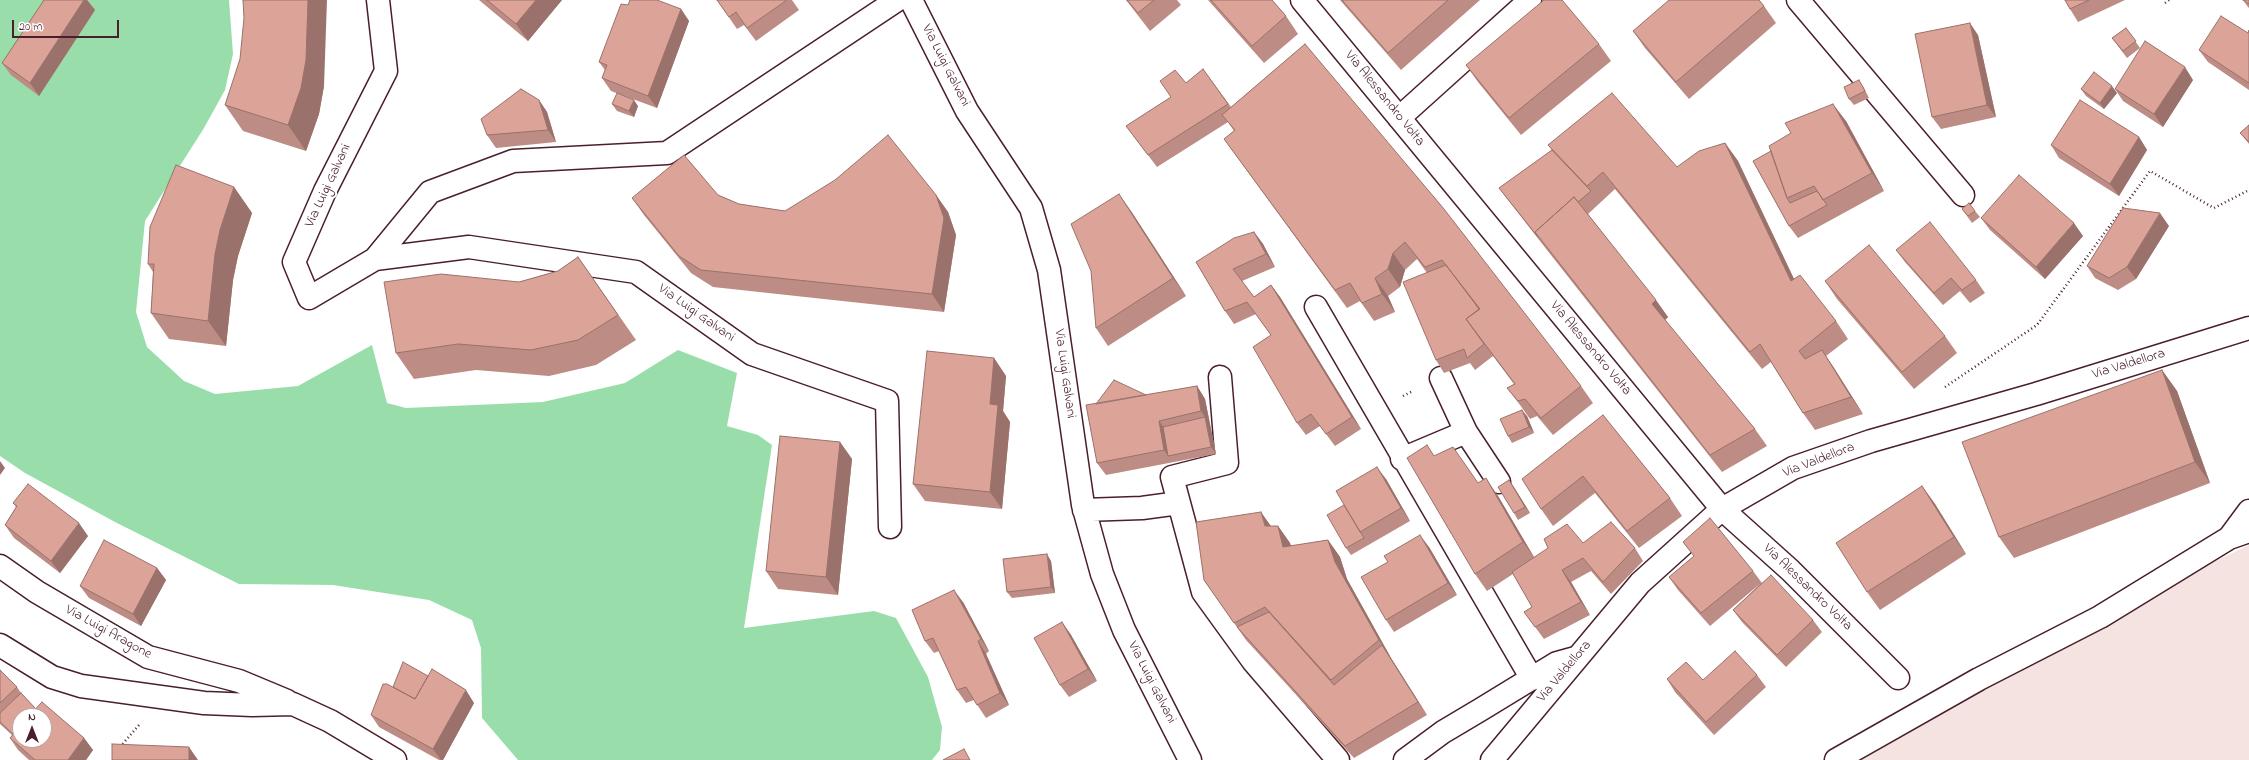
<!DOCTYPE html>
<html>
<head>
<meta charset="utf-8">
<style>
  body { margin:0 }
  #map { position:relative; width:2249px; height:760px; overflow:hidden; background:#fff; font-family:"Indie Flower",sans-serif }
  canvas { display:block }
  .north { position:absolute; left:12px; top:708px; width:40px; height:40px; box-sizing:border-box; background:#fff; border:1px solid #b7a5aa; border-radius:50%; rotate:0deg; font-size:11px; font-weight:700; line-height:16px; text-align:center; color:#4a1f2b }
  .north::after { content:''; display:block; margin:auto; width:14px; height:18px; background:#4a1f2b; clip-path:polygon(50% 0,100% 100%,50% 72%,0 100%) }
  .scale { position:absolute; left:12px; top:20px; width:107px; height:18px; box-sizing:border-box; border:2px solid #4a1f2b; border-top:0; padding-left:5px; font-size:12px; line-height:14px; white-space:nowrap; color:#4a1f2b; -webkit-text-stroke:3px #fff; paint-order:stroke }
</style>
</head>
<body>
<div id="map">
<canvas width="2249" height="760"></canvas>
<div class="north">N</div>
<div class="scale">20 m</div>
</div>
<script>
const ctx = document.querySelector('canvas').getContext('2d');
ctx.lineJoin = 'round';
function fillPath(path, color) {
  ctx.fillStyle = color;
  ctx.fill(path, 'evenodd');
}
function toPath(rows) {
  const path = new Path2D();
  for (const r of rows) {
    path.moveTo(r[0], r[1]);
    for (let i = 2; i < r.length; i += 2) path.lineTo(r[i], r[i + 1]);
  }
  return path;
}
function trace(path, color, width, dash) {
  ctx.strokeStyle = color;
  ctx.lineWidth = width;
  ctx.lineCap = dash ? 'butt' : 'round';
  ctx.setLineDash(dash || []);
  ctx.stroke(path);
}
function label(font, color, halo, rows, align = 'center') {
  ctx.font = font + ' "Indie Flower",sans-serif';
  ctx.lineWidth = 4;
  ctx.setLineDash([]);
  ctx.textBaseline = 'middle';
  ctx.strokeStyle = halo;
  ctx.fillStyle = color;
  for (const [text, x, y, turn = 0] of rows) {
    ctx.save();
    ctx.translate(x, y);
    ctx.rotate((+turn || 0) * Math.PI / 180);
    ctx.textAlign = isNaN(turn) ? turn : align;
    if (halo) ctx.strokeText(text, 0, 0);
    ctx.fillText(text, 0, 0);
    ctx.restore();
  }
}
fillPath(toPath([
  [2249,545,2249,760,1828,760,2100,617]
]), '#f4e3e0');
fillPath(toPath([
  [0,0,229,0,233,54,225,90,204,128,145,221,136,312,147,347,184,381,215,394,298,386,372,345,387,403,406,408,543,402,625,383,678,350,737,373,727,426,758,435,772,445,744,628,874,611,896,618,928,677,942,727,940,750,932,760,518,760,482,718,481,648,472,620,429,600,333,585,239,584,115,522,25,473,0,456]
]), '#99deaa');
const minor = toPath([
  [378,0,386,71,325,191,294,262,309,298,375,259,430,192,513,161,667,153,897,0],
  [911,0,967,111,1031,208,1049,270,1083,505,1102,574,1124,630,1190,760],
  [1302,0,1722,509,1790,570,1898,678],
  [1798,0,1963,195],
  [1399,118,1530,0],
  [375,259,469,247,636,272,752,354,887,401,890,527],
  [1316,307,1532,679],
  [1220,377,1227,463,1172,477,1203,592,1253,661,1338,760],
  [1466,432,1499,482],
  [1402,459,1466,432,1441,378],
  [1084,510,1142,508,1179,503],
  [2229,538,2249,511],
  [0,566,37,592,148,657,239,681,287,701],
  [0,645,52,677,81,686,204,703,252,705,293,704,330,721,395,760],
  [1405,760,1443,732,1480,710,1557,663,1575,658],
  [1492,760,1640,583,1722,509,1793,468,1871,441,2036,394,2249,328],
  [1836,760,1979,679,2100,617,2229,538,2249,531]
]);
trace(minor, '#4a1f2b', 25);
trace(toPath([
  [2165,3,2169,0],
  [1945,387,2037,325,2150,171,2214,208,2249,190],
  [1403,396,1413,391],
  [120,747,139,725]
]), '#4a1f2b', 2.5, [1, 3]);
trace(minor, '#fff', 22);
fillPath(toPath([
  [44,0,87,0,95,10,39,96,11,75,2,63],
  [479,0,562,0,528,41],
  [717,0,792,0,799,10,756,41,744,25,737,29],
  [1126,0,1177,0,1181,5,1150,31],
  [1208,0,1272,0,1286,16,1298,34,1264,63],
  [1340,0,1480,0,1401,70],
  [2065,0,2125,0,2078,22,2070,9],
  [2243,0,2249,0,2249,8,2248,7],
  [1764,6,1776,23,1689,99,1645,48,1633,31],
  [681,9,689,21,657,108,611,91,602,78,605,70,599,62],
  [2126,28,2140,48,2127,58,2112,38],
  [2249,30,2249,90,2208,62,2199,50,2248,33],
  [1978,35,1996,117,1941,129,1932,117],
  [1305,44,1581,386,1593,403,1553,435,1537,416,1530,419,1520,405,1507,388,1514,384,1490,352,1493,356,1475,370,1470,363,1444,373,1436,360,1427,273,1417,259,1405,270,1400,287,1388,296,1395,312,1374,321,1360,301,1347,308,1224,139,1234,131,1228,122,1157,167,1126,126,1171,97,1186,83,1203,69,1231,107],
  [1599,44,1611,61,1521,135,1478,82,1466,65],
  [2193,80,2163,127,2123,101,2115,89],
  [324,86,319,114,306,151,243,131,225,105],
  [1863,86,1869,98,1854,105,1849,99],
  [2081,89,2117,93,2104,109,2086,96],
  [539,100,547,112,556,142,496,148,487,135],
  [612,104,638,106,634,117,617,111],
  [1846,121,1884,191,1798,238,1789,226,1753,161],
  [2249,125,2249,144,2240,133],
  [2139,137,2147,150,2119,196,2059,158,2051,145],
  [1725,143,1738,161,1794,279,1836,321,1848,339,1826,356,1834,368,1863,414,1815,430,1803,413,1771,362,1762,369,1615,189,1588,214,1668,317,1665,320,1755,429,1767,446,1722,472,1547,250,1508,200,1499,188,1552,150,1548,145,1677,167],
  [234,187,252,213,238,256,233,280,226,346,169,339,151,313,153,272,148,264],
  [718,195,739,204,785,211,936,195,948,212,956,235,944,312,713,287,691,273,644,215,632,198],
  [1962,209,1975,211,1980,217,1972,223],
  [1131,211,1186,296,1108,346,1096,328],
  [1981,218,2083,236,2045,279,1990,230],
  [2169,226,2136,279,2118,290,2095,278,2087,266],
  [1254,232,1263,244,1275,267,1242,281,1254,297,1271,285,1280,297,1361,429,1335,446,1320,426,1306,435,1297,423,1271,335,1256,314,1234,324,1225,311,1196,262],
  [1896,250,1976,280,1985,293,1970,303,1960,291,1943,305,1905,262],
  [578,257,636,340,596,365,549,376,476,370,414,379,396,353,519,282,558,271],
  [1825,281,1945,336,1957,353,1914,389,1837,299],
  [994,358,1006,376,1003,411,1010,422,1002,509,925,501,913,484],
  [2162,370,2177,391,2210,483,2014,558,1999,537],
  [1197,386,1205,399,1216,454,1106,475,1097,463,1146,395],
  [1603,415,1670,498,1682,516,1639,548,1595,493,1553,526,1541,509],
  [1527,416,1534,433,1512,443,1508,436],
  [840,442,852,459,838,595,778,589,766,571],
  [1435,456,1498,496,1534,557,1583,543,1635,548,1643,561,1611,594,1591,571,1571,582,1590,615,1544,639,1524,612,1532,607,1513,574,1487,591,1475,574],
  [1386,479,1410,521,1351,555,1346,548,1344,505],
  [1509,480,1530,513,1518,520,1514,513],
  [1922,486,1935,504,1966,554,1880,610,1867,592],
  [13,503,88,536,60,573,14,538,5,525,16,507],
  [1271,526,1278,526,1290,543,1291,546,1328,540,1340,557,1347,579,1391,658,1427,715,1354,758,1246,640,1204,580],
  [1429,547,1457,595,1394,632,1386,620],
  [1051,561,1055,593,1012,598,1007,592],
  [157,568,166,580,141,626,89,598,80,586],
  [1753,571,1762,583,1813,620,1822,632,1786,667,1742,622,1733,610,1761,583,1710,626,1678,590,1669,577],
  [963,602,989,651,986,654,1009,705,986,718,974,700,966,703,957,690,939,651,934,653,925,641],
  [1062,622,1071,635,1097,681,1069,697,1060,685],
  [0,670,17,687,21,693,36,709,84,738,93,750,86,760,29,760,18,750,10,738,12,735,0,724],
  [1757,675,1766,687,1714,735,1675,692,1667,679,1703,680],
  [393,687,474,703,443,760,439,760,379,727,371,715]
]), '#bd8c84');
fillPath(toPath([
  [84,0,87,0,95,10,39,96,30,83],
  [308,0,327,0,324,86,319,114,306,151,288,125],
  [536,0,562,0,528,41,516,24],
  [681,9,689,21,657,108,648,96],
  [1970,23,1978,35,1996,117,1987,105],
  [2185,67,2193,80,2163,127,2154,114],
  [2112,86,2117,93,2104,109,2100,103],
  [539,100,547,112,556,142,548,130],
  [634,100,638,106,634,117,629,111],
  [1833,104,1846,121,1884,191,1872,173],
  [2139,137,2147,150,2119,196,2110,184],
  [1725,143,1738,161,1803,298,1791,281],
  [234,187,252,213,238,256,233,280,226,346,208,321,215,254,220,230],
  [1119,194,1131,211,1186,296,1173,278],
  [936,195,948,212,956,235,944,312,932,294],
  [2160,213,2169,226,2136,279,2127,267],
  [2074,223,2083,236,2045,279,2036,267],
  [1254,232,1263,244,1275,267,1266,254],
  [1393,253,1405,270,1400,287,1388,269],
  [1375,278,1388,296,1395,312,1382,294],
  [1271,285,1280,297,1361,429,1352,417],
  [1656,300,1668,317,1664,321,1652,304],
  [1822,350,1834,368,1863,414,1851,397],
  [994,358,1006,376,1003,411,1010,422,1002,509,990,492,990,404],
  [2162,370,2177,391,2210,483,2195,462],
  [1197,386,1205,399,1216,454,1211,447,1205,417,1201,411],
  [1522,410,1527,416,1534,433,1529,427],
  [1159,421,1168,433,1168,456,1164,450],
  [840,442,852,459,838,595,826,577],
  [0,461,5,468,0,475],
  [1377,467,1386,479,1410,521,1401,508],
  [1486,478,1498,496,1535,559,1523,542],
  [1509,480,1514,487,1530,513,1525,507],
  [1922,486,1935,504,1966,554,1954,537],
  [1261,512,1273,529,1265,526],
  [79,523,88,536,60,573,51,561],
  [1278,526,1290,543,1296,565,1283,547],
  [1420,535,1429,547,1457,595,1448,583],
  [1328,540,1340,557,1347,579,1391,658,1427,715,1418,702,1379,640,1335,562],
  [1047,554,1051,561,1055,593,1051,587],
  [157,568,166,580,141,626,133,614],
  [1562,570,1571,582,1590,615,1581,602],
  [954,590,963,602,989,651,981,639],
  [1062,622,1071,635,1097,681,1088,669],
  [978,641,986,654,1009,705,1000,693],
  [466,690,474,703,443,760,441,760,433,749],
  [84,738,93,750,86,760,68,760],
  [189,747,198,760,189,760]
]), '#9a726b');
const building = toPath([
  [44,0,84,0,30,83,2,63,44,0],
  [243,0,308,0,306,60,301,88,288,125,225,105,240,59,244,18,243,0],
  [487,0,536,0,516,24,487,0],
  [630,0,657,0,681,9,648,96,602,78,607,65,599,62,621,4,628,5,630,0],
  [717,0,787,0,747,28,736,12,729,17,717,0],
  [1127,0,1154,0,1138,13,1127,0],
  [1211,0,1272,0,1286,16,1252,46,1211,0],
  [1342,0,1448,0,1388,53,1342,0],
  [1544,0,1562,0,1599,44,1509,118,1466,65,1544,0],
  [1669,0,1759,0,1764,6,1676,82,1633,31,1669,0],
  [2065,0,2089,0,2070,9,2065,0],
  [2243,0,2249,0,2249,4,2243,0],
  [2221,16,2248,33,2249,30,2249,83,2199,50,2221,16],
  [1970,23,1987,105,1932,117,1915,34,1970,23],
  [2126,28,2136,41,2123,51,2112,38,2126,28],
  [2145,41,2185,67,2154,114,2115,89,2145,41],
  [1305,44,1444,209,1581,386,1541,418,1525,399,1518,401,1507,388,1515,384,1466,319,1480,309,1442,260,1425,267,1405,242,1393,253,1388,269,1375,278,1382,294,1362,303,1350,283,1335,290,1224,139,1235,130,1222,115,1305,44],
  [1203,69,1228,104,1148,155,1126,126,1171,97,1160,81,1175,70,1186,83,1203,69],
  [2094,72,2112,86,2100,103,2081,89,2094,72],
  [1859,80,1865,91,1849,99,1844,87,1859,80],
  [521,89,539,100,548,130,487,135,481,119,521,89],
  [617,93,634,100,629,111,612,104,617,93],
  [1612,93,1677,167,1699,151,1725,143,1791,281,1800,275,1836,321,1799,351,1805,359,1822,350,1851,397,1803,413,1760,344,1750,352,1603,172,1587,186,1548,145,1612,93],
  [2080,100,2139,137,2110,184,2051,145,2080,100],
  [1833,104,1872,173,1823,200,1814,186,1787,198,1769,146,1791,133,1785,123,1833,104],
  [2249,125,2249,142,2240,133,2249,125],
  [888,135,936,195,944,218,932,294,701,270,679,256,632,198,684,155,718,195,739,204,785,211,835,180,888,135],
  [1552,150,1591,191,1578,202,1574,197,1535,232,1538,237,1499,188,1552,150],
  [1771,151,1787,198,1790,203,1817,191,1827,205,1789,226,1753,161,1771,151],
  [176,165,234,187,220,230,215,254,208,321,151,313,154,264,148,264,150,227,176,165],
  [2019,175,2074,223,2036,267,1981,218,2019,175],
  [1119,194,1173,278,1096,328,1091,271,1071,224,1119,194],
  [1574,197,1656,300,1652,304,1755,429,1710,455,1535,232,1574,197],
  [1969,203,1975,211,1968,216,1962,209,1969,203],
  [2123,208,2160,213,2127,267,2109,278,2087,266,2123,208],
  [1930,222,1976,280,1962,290,1951,278,1934,293,1896,250,1930,222],
  [1254,232,1266,254,1233,269,1254,297,1271,285,1352,417,1326,434,1311,414,1297,423,1253,347,1271,335,1247,302,1225,311,1196,262,1234,238,1254,232],
  [1869,245,1945,336,1902,372,1825,281,1869,245],
  [578,257,618,315,578,340,531,350,458,344,396,353,384,282,441,274,519,282,558,271,578,257],
  [1446,265,1479,309,1466,319,1484,344,1467,358,1464,349,1436,360,1403,282,1446,265],
  [927,351,994,358,990,404,998,405,990,492,913,484,927,351],
  [2162,370,2195,462,1999,537,1962,442,2162,370],
  [1114,380,1146,395,1096,404,1114,380],
  [1197,386,1201,411,1159,421,1164,450,1097,463,1086,405,1197,386],
  [1522,410,1529,427,1508,436,1500,419,1522,410],
  [1603,415,1670,498,1627,531,1583,476,1541,509,1522,479,1603,415],
  [1205,417,1211,447,1168,456,1163,427,1205,417],
  [780,436,840,442,826,577,766,571,780,436],
  [1427,445,1434,456,1453,447,1478,483,1486,478,1523,542,1475,574,1407,458,1427,445],
  [1377,467,1401,508,1360,532,1336,491,1377,467],
  [1509,480,1525,507,1514,513,1498,487,1509,480],
  [28,484,79,523,51,561,5,525,17,506,13,503,28,484],
  [1922,486,1954,537,1867,592,1836,543,1922,486],
  [1344,505,1364,538,1346,548,1327,515,1344,505],
  [1261,512,1265,526,1278,526,1283,547,1328,540,1335,562,1379,640,1331,680,1265,607,1234,623,1204,580,1196,522,1261,512],
  [1710,518,1753,571,1701,613,1669,577,1694,556,1683,542,1710,518],
  [1611,522,1635,548,1603,582,1583,558,1562,570,1581,602,1535,627,1524,612,1532,607,1512,572,1548,548,1544,539,1567,524,1583,543,1611,522],
  [1420,535,1448,583,1386,620,1361,577,1388,562,1384,556,1420,535],
  [104,540,157,568,133,614,80,586,104,540],
  [1047,554,1051,587,1007,592,1003,559,1047,554],
  [1771,575,1813,620,1777,655,1733,610,1771,575],
  [954,590,981,639,978,641,1000,693,977,705,966,687,957,690,933,638,925,641,912,610,954,590],
  [1269,612,1334,685,1382,645,1418,702,1345,746,1237,627,1269,612],
  [1062,622,1088,669,1060,685,1034,638,1062,622],
  [1735,651,1757,675,1706,722,1667,679,1686,662,1703,680,1735,651],
  [403,662,428,676,415,699,393,687,403,662],
  [432,669,466,690,433,749,371,715,383,684,387,684,415,699,432,669],
  [0,670,17,687,0,703,0,670],
  [21,693,36,709,29,716,20,716,20,727,13,734,0,722,0,713,21,693],
  [42,702,84,738,68,760,35,760,10,738,20,727,20,740,44,740,44,716,29,716,42,702],
  [112,744,189,747,189,760,112,760,112,744],
  [964,749,970,760,943,760,964,749]
]);
fillPath(building, '#dca399');
trace(building, '#9a726b', 1);
label('14px', '#4a1f2b', '#fff', [
  ["Via Luigi Galvani",945,66,63],
  ["Via Alessandro Volta",1384,99,51],
  ["Via Luigi Galvani",329,186,-65],
  ["Via Luigi Galvani",696,314,35],
  ["Via Alessandro Volta",1590,349,50],
  ["Via Valdellora",2129,365,-17],
  ["Via Luigi Galvani",1064,374,82],
  ["Via Valdellora",1819,461,-21],
  ["Via Alessandro Volta",1807,588,44],
  ["Via Luigi Aragone",108,633,29],
  ["Via Valdellora",1565,672,-50],
  ["Via Luigi Galvani",1151,683,63]
]);
</script>
</body>
</html>
